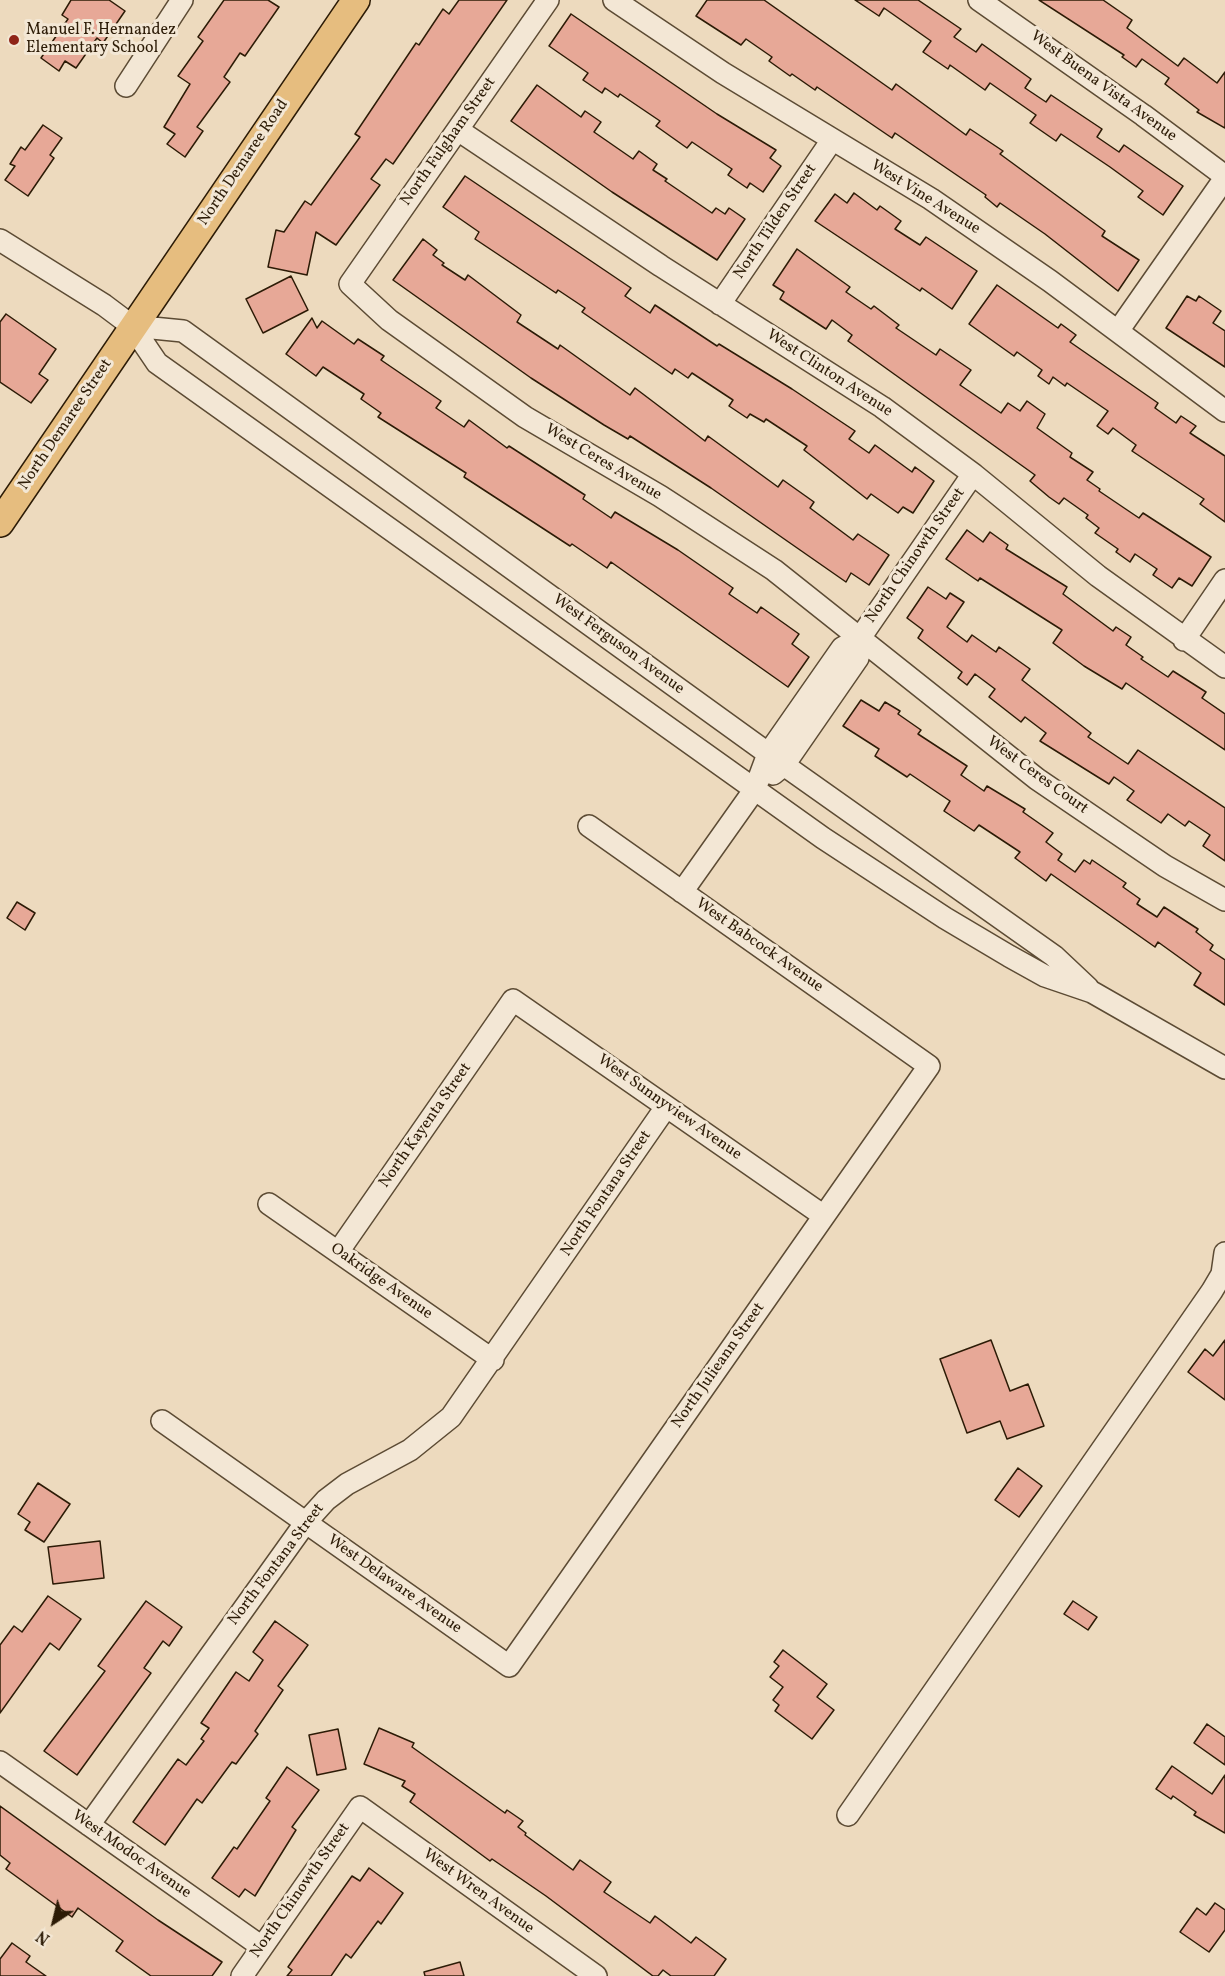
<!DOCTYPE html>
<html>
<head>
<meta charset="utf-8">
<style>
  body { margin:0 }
  #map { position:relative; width:1225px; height:1976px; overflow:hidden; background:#eddabe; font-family:Vollkorn,serif }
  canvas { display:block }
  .north { position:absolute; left:24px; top:1892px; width:60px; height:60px; -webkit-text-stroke:4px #f3e7d5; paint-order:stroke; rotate:215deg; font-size:16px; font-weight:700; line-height:24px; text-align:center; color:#2c1b06 }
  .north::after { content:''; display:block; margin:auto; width:21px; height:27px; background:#2c1b06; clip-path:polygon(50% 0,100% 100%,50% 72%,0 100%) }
</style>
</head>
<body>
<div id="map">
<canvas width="1225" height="1976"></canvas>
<div class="north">N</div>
</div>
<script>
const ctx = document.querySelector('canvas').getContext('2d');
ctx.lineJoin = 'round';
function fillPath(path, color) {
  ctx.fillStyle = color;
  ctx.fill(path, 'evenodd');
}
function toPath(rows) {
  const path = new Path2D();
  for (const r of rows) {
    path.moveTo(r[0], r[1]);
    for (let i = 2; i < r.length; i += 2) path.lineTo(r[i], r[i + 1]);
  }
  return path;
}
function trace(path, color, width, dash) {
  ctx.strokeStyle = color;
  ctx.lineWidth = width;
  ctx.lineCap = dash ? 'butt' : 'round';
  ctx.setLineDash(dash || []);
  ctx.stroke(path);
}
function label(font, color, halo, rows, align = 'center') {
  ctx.font = font + ' Vollkorn,serif';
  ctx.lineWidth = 6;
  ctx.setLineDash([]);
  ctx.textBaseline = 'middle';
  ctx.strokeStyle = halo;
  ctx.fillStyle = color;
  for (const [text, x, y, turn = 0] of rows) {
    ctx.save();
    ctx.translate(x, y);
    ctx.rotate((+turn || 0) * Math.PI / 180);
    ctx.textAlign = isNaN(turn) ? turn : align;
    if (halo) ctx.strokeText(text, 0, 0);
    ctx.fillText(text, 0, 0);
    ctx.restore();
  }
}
const building = toPath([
  [71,0,109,0,125,11,103,43,97,38,76,68,65,61,59,71,41,58,68,19,62,15,71,0],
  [224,0,268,0,279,7,245,56,240,53,224,77,230,82,197,127,203,131,185,157,167,144,175,134,164,127,190,84,178,76,203,41,198,37,224,0],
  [459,0,507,0,393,164,386,159,371,179,380,185,336,245,316,232,307,275,268,267,276,230,284,232,305,201,311,205,360,137,355,134,416,43,419,45,443,9,449,14,459,0],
  [707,0,764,0,892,90,896,84,966,135,970,129,1003,151,1000,154,1105,231,1102,236,1139,260,1118,291,1045,234,1000,203,997,207,985,197,986,195,895,133,892,138,817,87,815,90,792,74,790,76,769,61,772,57,746,39,741,45,696,16,707,0],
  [855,0,918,0,961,29,954,37,976,52,982,44,1031,79,1025,88,1046,102,1051,95,1102,129,1097,137,1119,152,1124,145,1183,186,1163,215,1138,197,1143,191,1110,167,1061,134,1056,141,1030,123,1036,115,990,83,985,90,950,65,948,69,923,52,931,41,884,8,879,16,855,0],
  [1039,0,1103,0,1132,20,1127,28,1178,66,1184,58,1217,83,1225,72,1225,128,1197,112,1199,110,1165,84,1169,78,1142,59,1136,67,1122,57,1124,55,1039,0],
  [571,14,717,114,776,150,770,158,781,166,763,192,750,183,747,188,728,175,732,169,692,142,687,148,656,126,660,121,620,94,618,97,605,88,602,93,583,80,588,73,549,46,571,14],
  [537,85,581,117,585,111,601,122,594,132,633,159,639,151,657,164,653,170,667,179,665,181,712,213,716,208,725,214,729,208,745,219,717,260,612,192,511,121,537,85],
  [43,125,62,138,50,155,54,158,28,196,5,180,15,166,10,164,21,147,25,150,43,125],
  [465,176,631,288,625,296,650,313,655,305,717,346,719,344,792,389,855,431,849,439,869,453,875,445,912,472,915,467,934,481,913,513,903,507,898,513,871,494,867,499,804,450,807,446,766,419,764,422,750,414,747,418,729,406,733,400,692,373,688,378,675,369,672,374,582,312,585,308,558,290,556,293,475,239,479,232,443,207,465,176],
  [854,193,877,210,880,206,901,221,895,229,920,245,926,237,977,271,952,309,922,288,920,291,815,221,835,194,847,203,854,193],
  [423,239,437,250,433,255,444,263,442,265,465,280,468,275,521,315,517,322,558,349,560,345,630,395,635,388,705,441,708,436,778,487,783,480,814,502,810,508,853,540,858,534,889,555,869,585,851,573,846,582,711,488,630,436,628,439,604,425,531,378,393,280,423,239],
  [797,249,850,287,846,292,871,309,874,306,899,325,896,328,936,355,940,349,971,370,960,385,1001,413,1008,403,1020,411,1027,401,1045,414,1037,428,1072,453,1070,457,1093,472,1087,480,1100,489,1099,491,1139,518,1143,513,1211,557,1192,586,1179,578,1172,588,1153,575,1157,569,1135,554,1130,562,1116,552,1118,549,1095,533,1099,528,1086,518,1088,515,1064,498,1059,504,1049,497,1030,481,1035,475,848,341,852,335,832,320,826,329,780,299,784,292,773,285,797,249],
  [291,276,308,310,263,333,246,299,291,276],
  [997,285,1058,328,1061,324,1076,335,1070,342,1158,403,1155,408,1176,423,1181,416,1196,426,1190,433,1225,456,1225,522,1200,504,1204,499,1132,451,1136,445,1113,428,1108,434,1097,426,1108,411,1067,383,1065,386,1053,377,1049,384,1038,376,1042,370,1017,352,1014,356,969,324,997,285],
  [1187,296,1196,301,1199,296,1221,311,1213,323,1225,331,1225,367,1166,328,1187,296],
  [6,314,56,349,39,374,48,380,31,403,0,382,0,322,6,314],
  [312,318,317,328,322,321,354,344,358,339,384,356,381,360,441,401,436,408,464,427,469,420,507,448,509,446,585,495,583,499,611,518,615,512,678,550,733,588,729,594,757,613,761,607,799,634,792,644,809,657,788,687,611,562,607,568,572,544,570,546,464,477,466,473,378,417,381,413,361,399,364,394,323,367,316,376,286,354,312,318],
  [967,530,983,542,990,532,1008,545,1006,549,1067,587,1063,594,1113,631,1116,627,1131,637,1126,645,1143,657,1141,659,1168,677,1173,671,1206,692,1202,698,1225,714,1225,750,1126,683,1122,689,1084,666,1053,643,1062,630,980,578,978,581,946,559,967,530],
  [928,587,946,599,950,593,964,602,947,627,967,642,972,635,996,652,999,647,1030,669,1022,680,1091,733,1088,737,1128,764,1138,750,1225,808,1225,861,1203,846,1210,835,1189,821,1185,826,1168,814,1161,823,1127,800,1134,791,1114,777,1109,784,1040,741,1046,733,1025,717,1021,722,989,697,995,689,975,674,967,685,958,678,962,672,918,638,923,630,907,618,928,587],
  [861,700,879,711,885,702,900,711,898,714,921,730,918,734,967,766,961,775,984,791,987,786,1025,809,1023,812,1053,833,1046,842,1062,854,1058,860,1075,872,1084,860,1090,864,1092,860,1126,883,1123,887,1140,899,1137,904,1157,917,1164,907,1198,929,1196,932,1213,945,1210,950,1225,960,1225,1005,1194,985,1201,973,1158,942,1155,947,1051,874,1046,881,1015,858,1020,852,979,825,974,831,944,811,950,801,910,774,907,777,875,756,879,749,843,726,861,700],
  [17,902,35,913,25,930,7,918,17,902],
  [991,1340,1010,1391,1028,1384,1044,1426,1007,1439,1000,1421,967,1433,940,1359,991,1340],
  [1225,1340,1225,1400,1188,1372,1205,1349,1213,1356,1225,1340],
  [1018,1468,1042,1486,1019,1517,995,1500,1018,1468],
  [38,1483,70,1504,44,1542,25,1530,30,1522,18,1514,38,1483],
  [100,1541,104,1578,53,1584,48,1547,100,1541],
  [48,1596,81,1619,59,1650,50,1643,0,1713,0,1645,14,1626,22,1632,48,1596],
  [146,1601,182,1627,169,1646,163,1641,144,1668,151,1673,77,1775,44,1751,105,1671,98,1666,146,1601],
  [1073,1601,1097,1617,1088,1630,1064,1614,1073,1601],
  [275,1621,308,1645,278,1686,283,1690,255,1731,258,1734,236,1764,232,1762,202,1803,197,1799,165,1845,133,1822,178,1759,186,1765,204,1741,201,1739,209,1728,201,1723,236,1672,249,1681,263,1660,253,1652,275,1621],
  [783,1650,827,1684,817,1697,834,1710,812,1739,775,1711,779,1705,773,1700,783,1687,770,1677,779,1666,774,1662,783,1650],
  [1207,1724,1225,1737,1225,1765,1194,1743,1207,1724],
  [379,1728,414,1743,412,1747,505,1813,507,1810,523,1821,518,1827,526,1833,525,1835,573,1870,580,1860,611,1882,604,1892,650,1923,655,1916,691,1943,696,1937,726,1959,714,1976,671,1976,663,1970,658,1976,653,1976,546,1896,492,1859,490,1861,410,1802,415,1794,402,1786,405,1781,364,1764,379,1728],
  [338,1729,346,1769,317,1775,309,1735,338,1729],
  [1172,1766,1212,1794,1225,1775,1225,1833,1194,1815,1196,1812,1173,1796,1171,1799,1156,1789,1172,1766],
  [287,1767,319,1790,292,1827,296,1830,255,1896,245,1889,239,1897,212,1878,234,1847,237,1849,270,1801,266,1798,287,1767],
  [0,1806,158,1920,222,1962,212,1976,151,1976,116,1951,123,1941,78,1908,72,1917,6,1869,10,1863,0,1855,0,1806],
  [369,1868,403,1893,381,1924,378,1921,351,1958,346,1954,331,1976,287,1976,292,1970,288,1967,352,1876,360,1881,369,1868],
  [1215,1903,1225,1910,1225,1930,1209,1952,1180,1932,1197,1908,1206,1915,1215,1903],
  [12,1943,30,1956,26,1962,46,1976,0,1976,0,1959,12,1943],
  [460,1962,464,1976,425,1976,424,1972,460,1962]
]);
fillPath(building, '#e7a897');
trace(building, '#2c1b06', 1.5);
const minor = toPath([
  [548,0,350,284,389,320,525,417,660,496,774,570,1037,779,1165,866,1225,900],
  [614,0,723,73,931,199,1050,281,1225,411],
  [979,0,1143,115,1225,176],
  [126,86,182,0],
  [458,130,661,266,882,407,973,474,1098,576,1225,667],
  [0,240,104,305,132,326,157,363,823,838,945,918,1009,956,1045,976,1092,992,1225,1068],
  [720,304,832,140],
  [132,326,183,331,784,765,1054,956,1088,988],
  [1118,331,1225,178],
  [1184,640,1225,580],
  [773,774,784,765,858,658,860,638],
  [682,892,755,789,768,754,842,648,860,638,973,474],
  [269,1204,493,1360],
  [338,1252,513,1000,824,1216],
  [162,1421,509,1666,929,1066,589,826],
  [0,1762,262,1947],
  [848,1815,1212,1291,1222,1274,1225,1253],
  [89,1825,306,1522,326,1500,347,1484,410,1450,451,1417,666,1107],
  [242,1976,360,1807,596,1976]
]);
const major = toPath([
  [0,523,356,0]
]);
trace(minor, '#5c4b34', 24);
trace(major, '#2c1b06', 30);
trace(minor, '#f3e7d5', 21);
trace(major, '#e6bd7f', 27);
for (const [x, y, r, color] of [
  [14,40,6,"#8f2418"]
]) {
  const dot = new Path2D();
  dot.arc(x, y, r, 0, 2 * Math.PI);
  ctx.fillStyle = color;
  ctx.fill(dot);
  trace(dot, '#f3e7d5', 2);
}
label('16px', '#2c1b06', '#f3e7d5', [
  ["Manuel F. Hernandez",26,31],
  ["Elementary School",26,49]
], 'left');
label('16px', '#2c1b06', '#f3e7d5', [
  ["West Buena Vista Avenue",1103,87,36],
  ["North Fulgham Street",449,142,-55],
  ["North Demaree Road",244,163,-56],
  ["West Vine Avenue",925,198,32],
  ["North Tilden Street",776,222,-56],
  ["West Clinton Avenue",829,374,33],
  ["North Demaree Street",66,425,-56],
  ["West Ceres Avenue",603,463,31],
  ["North Chinowth Street",916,556,-55],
  ["West Ferguson Avenue",618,645,36],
  ["West Ceres Court",1037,776,36],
  ["West Babcock Avenue",759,946,35],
  ["West Sunnyview Avenue",669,1108,35],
  ["North Kayenta Street",426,1126,-55],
  ["North Fontana Street",607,1194,-56],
  ["Oakridge Avenue",381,1282,35],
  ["North Julieann Street",719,1366,-55],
  ["North Fontana Street",277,1565,-53],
  ["West Delaware Avenue",394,1585,35],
  ["West Modoc Avenue",131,1855,35],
  ["North Chinowth Street",301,1891,-55],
  ["West Wren Avenue",478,1892,36]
]);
</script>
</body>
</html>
